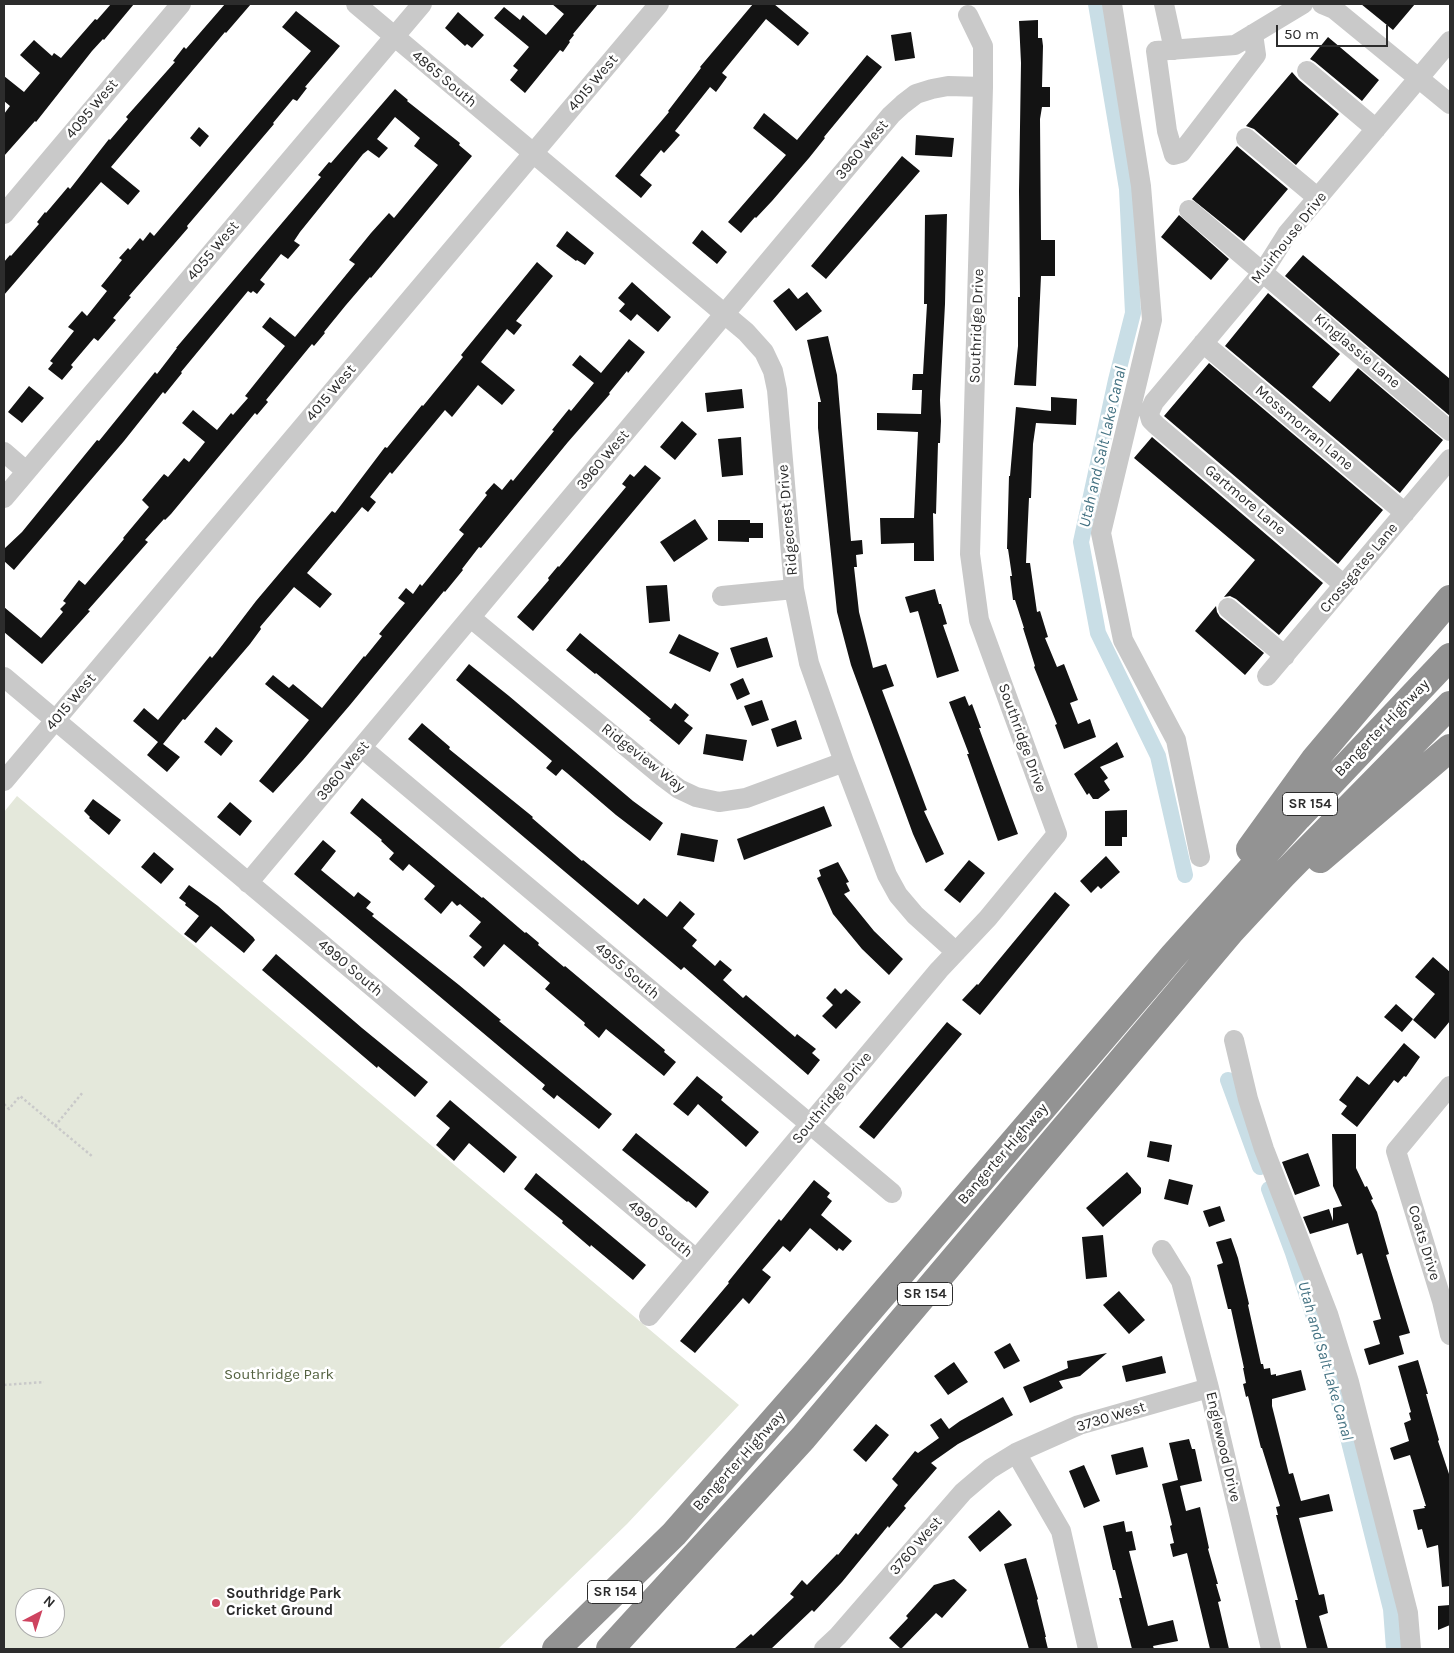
<!DOCTYPE html>
<html>
<head>
<meta charset="utf-8">
<style>
  body { margin:0 }
  #map { position:relative; width:1454px; height:1653px; overflow:hidden; background:#fff; font-family:Karla,sans-serif }
  canvas { display:block }
  .frame { position:absolute; inset:0; border:5px solid #2c2c2c; pointer-events:none }
  .north { position:absolute; left:15px; top:1588px; width:50px; height:50px; box-sizing:border-box; background:#fff; border:1px solid #ababab; border-radius:50%; rotate:40deg; font-size:14px; font-weight:700; line-height:20px; text-align:center; color:#2c2c2c }
  .north::after { content:''; display:block; margin:auto; width:18px; height:22px; background:#ce435f; clip-path:polygon(50% 0,100% 100%,50% 72%,0 100%) }
  .scale { position:absolute; left:1276px; top:25px; width:112px; height:22px; box-sizing:border-box; border:2px solid #2c2c2c; border-top:0; padding-left:6px; font-size:15px; line-height:18px; white-space:nowrap; color:#2c2c2c; -webkit-text-stroke:4px #fff; paint-order:stroke }
</style>
</head>
<body>
<div id="map">
<canvas width="1454" height="1653"></canvas>
<div class="frame"></div>
<div class="north">N</div>
<div class="scale">50 m</div>
</div>
<script>
const ctx = document.querySelector('canvas').getContext('2d');
ctx.lineJoin = 'round';
function fillPath(path, color) {
  ctx.fillStyle = color;
  ctx.fill(path, 'evenodd');
}
function toPath(rows) {
  const path = new Path2D();
  for (const r of rows) {
    path.moveTo(r[0], r[1]);
    for (let i = 2; i < r.length; i += 2) path.lineTo(r[i], r[i + 1]);
  }
  return path;
}
function trace(path, color, width, dash) {
  ctx.strokeStyle = color;
  ctx.lineWidth = width;
  ctx.lineCap = dash ? 'butt' : 'round';
  ctx.setLineDash(dash || []);
  ctx.stroke(path);
}
function label(font, color, halo, rows, align = 'center') {
  ctx.font = font + ' Karla,sans-serif';
  ctx.lineWidth = 5;
  ctx.setLineDash([]);
  ctx.textBaseline = 'middle';
  ctx.strokeStyle = halo;
  ctx.fillStyle = color;
  for (const [text, x, y, turn = 0] of rows) {
    ctx.save();
    ctx.translate(x, y);
    ctx.rotate((+turn || 0) * Math.PI / 180);
    ctx.textAlign = isNaN(turn) ? turn : align;
    if (halo) ctx.strokeText(text, 0, 0);
    ctx.fillText(text, 0, 0);
    ctx.restore();
  }
}
fillPath(toPath([
  [17,796,739,1405,627,1524,498,1649,4,1649,4,812],
  [25,1598,55,1598,55,1628,25,1628]
]), '#e4e8db');
trace(toPath([
  [1096,4,1127,189,1133,313,1116,380,1081,542,1098,633,1158,756,1185,875],
  [1228,1080,1260,1167],
  [1269,1189,1293,1253,1330,1366,1391,1609,1394,1649]
]), '#c9dee6', 16);
fillPath(toPath([
  [111,4,134,4,104,40,103,39,92,51,36,122,35,121,4,156,4,114,10,106,4,101,4,76,24,92,40,73,20,55,34,40,52,56,54,53,61,58,95,19,97,20],
  [225,4,251,4,226,33,225,32,111,167,140,191,128,205,101,182,4,295,4,262,10,255,11,256,39,224,37,222,45,212,46,213,68,187,70,189,109,139,110,140,128,119,126,117,175,62,173,61,184,47,186,49],
  [552,4,598,4,573,34,574,35,569,41,570,42,563,52,560,50,525,93,510,80,518,70,513,66,529,47,494,18,504,7,520,20,523,15,546,35,564,14],
  [753,4,774,4,809,33,798,46,766,19,722,73,727,77,716,92,710,87,675,131,680,135,664,153,661,150,640,175,652,185,641,198,615,176,669,112,668,111,701,68,700,67],
  [1361,4,1415,4,1393,30],
  [296,11,340,46,305,87,307,88,297,101,293,99,273,123,274,124,187,226,188,228,129,296,131,297,113,318,116,320,98,341,94,338,71,365,73,367,62,380,48,369,53,363,50,361,74,331,68,327,82,311,87,316,107,291,101,286,122,260,119,258,128,248,130,250,140,238,143,241,150,232,154,236,311,51,282,27],
  [458,12,484,35,472,48,467,44,465,46,445,28],
  [1038,20,1038,38,1042,38,1043,46,1042,87,1050,87,1050,107,1042,107,1040,119,1041,240,1055,240,1055,276,1041,276,1036,386,1014,385,1018,346,1018,297,1020,297,1019,191,1021,63,1019,21],
  [911,32,915,58,895,61,891,35],
  [1328,37,1379,80,1362,101,1315,62,1310,59],
  [867,55,882,67,824,137,825,138,809,158,772,201,756,218,755,217,741,233,728,222,786,155,753,128,764,113,797,140],
  [1292,72,1299,80,1339,114,1296,165,1254,129,1246,126],
  [395,89,408,100,407,101,460,143,459,145,472,156,371,278,370,277,346,305,324,332,325,333,314,346,312,344,266,400,268,402,257,415,255,413,171,514,165,520,164,519,145,540,148,542,88,610,90,611,42,664,4,632,4,607,41,638,63,612,60,609,66,603,63,601,79,580,85,585,124,539,123,538,149,507,142,500,164,474,168,477,184,458,189,462,205,442,182,423,193,410,217,430,231,413,233,415,248,398,245,396,285,346,262,327,270,317,295,337,355,264,349,260,371,233,389,213,394,218,438,165,414,146,420,138,395,117,377,139,388,148,379,158,368,150,363,154,300,232,294,241,300,245,288,259,281,254,260,280,265,284,257,294,253,291,251,293,248,291,181,372,182,373,165,394,163,392,124,441,14,570,4,561,4,549,22,532,97,440,99,441,116,420,155,372,157,374,177,348,176,348,321,177,318,175,329,162,331,163],
  [199,127,209,136,200,147,190,138],
  [916,135,954,138,952,157,915,155],
  [1237,146,1288,189,1244,241,1192,199],
  [902,156,920,171,826,279,811,266],
  [947,214,945,304,940,400,941,421,940,443,938,443,936,514,933,513,934,561,914,561,914,543,881,544,880,518,914,518,918,432,877,430,877,413,921,414,922,390,912,390,913,374,923,374,927,304,924,304,925,215],
  [1179,215,1229,259,1211,280,1161,237],
  [702,230,727,252,717,264,692,243],
  [567,231,594,253,585,265,577,260,576,261,556,246],
  [1303,255,1450,379,1450,416,1285,276],
  [537,262,553,276,516,321,522,325,514,335,507,329,481,362,515,390,502,405,478,385,452,417,445,410,392,474,390,472,370,497,376,502,368,512,362,507,307,573,332,594,320,608,294,587,260,627,261,629,250,644,185,720,183,719,163,744,180,757,167,772,147,755,158,742,133,721,144,708,158,720,210,656,212,658,217,652,256,601,332,511,335,513,385,447,387,448,422,405,423,406,463,357,461,355],
  [632,282,671,317,658,332,637,314,631,321,619,311,625,304,618,298],
  [789,288,798,299,807,292,822,311,796,331,773,301],
  [1268,293,1340,354,1312,387,1330,402,1358,368,1443,440,1400,493,1225,346],
  [828,336,837,375,851,541,862,540,863,554,856,555,857,567,854,567,859,612,873,668,886,664,894,686,882,690,927,810,924,811,944,854,926,863,913,834,851,665,837,612,818,428,818,402,821,402,807,340],
  [629,339,645,352,628,373,627,371,609,393,610,394,568,442,481,548,479,547,462,569,463,570,445,592,444,591,350,705,303,760,273,793,259,781,309,720,265,684,273,675,289,688,293,684,322,708,364,656,365,657,382,636,379,634,405,603,398,598,406,588,413,594,420,584,422,586,464,534,459,530,487,495,485,493,494,483,502,490,511,479,513,481,554,431,552,430,569,409,571,411,594,383,572,365,580,355,601,373],
  [1209,363,1383,510,1338,564,1164,416],
  [29,386,44,398,22,423,8,412],
  [742,389,744,408,707,412,705,393],
  [1051,397,1077,399,1076,425,1036,423,1033,444,1031,498,1029,498,1026,563,1030,563,1037,612,1040,611,1048,637,1045,638,1057,667,1064,664,1078,700,1070,703,1078,724,1090,719,1096,737,1064,749,1055,725,1057,724,1034,667,1035,666,1023,628,1024,628,1015,600,1013,600,1010,576,1012,576,1008,549,1007,549,1009,476,1010,476,1016,407,1051,411],
  [682,421,697,434,675,460,660,447],
  [741,437,743,475,722,477,718,439],
  [1152,437,1323,583,1279,635,1236,599,1230,596,1224,597,1255,560,1134,458],
  [645,465,661,478,533,631,517,617,549,580,548,578,558,566,559,567,626,487,622,484,630,474,634,477],
  [695,519,708,539,674,562,660,542],
  [718,520,750,520,750,523,763,523,763,538,749,538,749,542,718,541],
  [667,585,670,621,649,623,646,586],
  [935,589,939,604,941,604,947,624,943,625,959,671,937,678,918,611,910,613,905,597],
  [1216,606,1217,612,1220,617,1264,653,1245,675,1195,631],
  [580,633,671,709,675,703,689,715,684,721,693,728,679,745,649,720,651,719,596,673,595,674,566,650],
  [679,634,719,653,710,672,669,653],
  [767,637,773,657,737,668,730,648],
  [469,664,509,696,633,801,663,823,650,841,616,815,567,773,562,769,556,776,546,768,552,761,456,680],
  [743,678,750,694,737,700,730,684],
  [965,696,969,706,972,704,981,728,979,728,1018,834,998,841,967,754,969,754,949,702],
  [762,700,769,720,752,726,744,706],
  [796,720,802,739,777,747,771,729],
  [422,723,450,747,449,749,533,817,532,818,582,861,583,860,638,905,644,898,667,917,680,901,695,914,683,928,697,940,692,946,715,966,720,960,732,970,723,980,743,998,746,995,795,1037,797,1034,816,1049,812,1053,820,1060,808,1075,684,967,681,970,408,739],
  [216,727,233,741,221,756,204,742],
  [706,734,747,740,743,761,703,754],
  [1117,742,1124,757,1100,767,1108,778,1104,781,1110,790,1098,799,1093,799,1089,793,1087,795,1074,774],
  [362,798,482,898,483,897,525,933,526,932,539,943,538,945,564,967,565,966,665,1050,664,1052,676,1062,664,1076,606,1029,599,1038,584,1025,585,1023,545,989,550,983,504,944,484,967,473,957,482,947,469,936,481,922,460,904,457,906,452,901,441,914,424,899,435,886,409,864,403,871,389,859,394,853,381,841,382,840,350,813],
  [93,799,121,820,109,835,89,818,90,817,84,811],
  [230,802,252,821,240,836,217,817],
  [824,806,832,826,744,860,737,839],
  [1127,810,1127,837,1122,837,1122,846,1105,846,1105,811],
  [681,833,718,840,714,862,677,855],
  [323,840,336,851,321,870,354,897,358,892,371,902,366,908,374,914,372,916,459,985,501,1020,499,1021,612,1114,599,1129,557,1095,554,1099,542,1089,545,1085,539,1080,294,874],
  [154,852,174,869,161,884,141,867],
  [1106,856,1120,872,1101,889,1098,886,1091,893,1080,881],
  [969,860,985,873,960,903,944,890],
  [838,862,849,882,846,883,850,891,844,894,874,931,903,959,889,975,862,949,833,914,817,878,821,876,819,870],
  [189,885,218,906,253,937,255,940,244,953,211,926,196,943,184,934,199,916,185,905,186,903,179,898],
  [1055,892,1070,905,980,1015,962,1000,977,984,978,985],
  [276,954,362,1028,428,1082,415,1097,378,1066,377,1068,262,970],
  [1433,957,1450,972,1450,1021,1435,1039,1413,1020,1435,994,1415,977],
  [835,988,841,994,846,989,861,1002,836,1029,822,1016,833,1005,826,998],
  [1396,1004,1413,1019,1402,1032,1384,1017],
  [947,1022,962,1034,874,1139,859,1127],
  [1404,1043,1420,1057,1406,1077,1404,1076,1398,1083,1394,1080,1357,1127,1341,1114,1347,1106,1339,1100,1357,1076,1369,1085],
  [697,1076,723,1097,721,1100,759,1132,746,1147,698,1104,688,1116,673,1104],
  [450,1100,517,1157,504,1173,469,1143,454,1161,436,1145,450,1128,436,1116],
  [636,1133,709,1192,696,1208,688,1201,687,1202,622,1150],
  [1332,1134,1356,1134,1356,1168,1365,1187,1367,1186,1373,1199,1371,1200,1377,1212,1389,1254,1386,1255,1410,1333,1399,1336,1404,1354,1369,1365,1364,1349,1380,1344,1373,1321,1381,1319,1362,1253,1357,1255,1348,1223,1310,1234,1303,1217,1329,1209,1333,1221,1333,1208,1342,1206,1333,1186],
  [1150,1141,1172,1145,1169,1162,1147,1157],
  [1308,1153,1320,1186,1295,1195,1282,1162],
  [1127,1172,1141,1188,1141,1193,1103,1227,1086,1208],
  [536,1173,646,1265,633,1280,591,1245,590,1247,562,1223,563,1221,524,1189],
  [1169,1179,1193,1185,1188,1205,1164,1199],
  [814,1180,830,1193,827,1197,832,1201,821,1215,852,1241,843,1251,839,1248,837,1251,810,1228,790,1252,783,1246,762,1270,771,1277,749,1304,743,1298,695,1353,680,1341,729,1283,728,1282,779,1219,781,1221],
  [1220,1206,1225,1221,1209,1227,1203,1211],
  [1103,1235,1107,1277,1086,1279,1082,1237],
  [1231,1238,1238,1258,1249,1304,1248,1305,1261,1364,1263,1364,1264,1369,1270,1368,1271,1375,1276,1374,1276,1376,1301,1370,1306,1390,1272,1399,1272,1406,1289,1474,1293,1473,1301,1501,1329,1494,1333,1511,1299,1518,1319,1595,1324,1594,1328,1613,1319,1616,1328,1649,1307,1649,1295,1600,1298,1600,1276,1515,1278,1515,1276,1507,1280,1506,1262,1448,1261,1448,1248,1396,1246,1397,1243,1384,1246,1383,1243,1368,1244,1368,1231,1309,1228,1309,1217,1265,1223,1263,1216,1242],
  [1119,1291,1145,1320,1129,1334,1103,1305],
  [1010,1343,1020,1361,1004,1369,994,1352],
  [1107,1353,1080,1376,1059,1381,1063,1388,1030,1403,1023,1387,1068,1368,1067,1361],
  [1162,1356,1166,1373,1126,1382,1122,1366],
  [1418,1360,1428,1394,1426,1394,1439,1440,1438,1441,1450,1477,1450,1586,1442,1587,1438,1545,1427,1548,1422,1529,1418,1530,1413,1510,1425,1508,1424,1506,1426,1506,1410,1455,1394,1460,1390,1448,1409,1441,1404,1423,1411,1420,1409,1413,1411,1412,1398,1366],
  [954,1362,968,1382,948,1395,934,1376],
  [1003,1397,1013,1415,958,1444,931,1463,937,1468,904,1506,906,1508,889,1528,888,1526,842,1582,814,1612,812,1610,771,1649,734,1649,751,1634,753,1636,794,1597,790,1594,802,1580,807,1585,837,1554,838,1555,856,1533,858,1535,898,1485,892,1479,915,1451,918,1453,939,1438,930,1425,941,1418,949,1429,960,1421],
  [876,1424,889,1435,866,1462,853,1450],
  [1189,1439,1192,1449,1195,1449,1202,1481,1180,1486,1186,1511,1200,1507,1209,1548,1208,1549,1218,1584,1216,1584,1221,1601,1218,1602,1229,1649,1210,1649,1187,1553,1173,1557,1170,1544,1174,1543,1170,1526,1172,1525,1162,1484,1178,1480,1169,1443],
  [1143,1447,1148,1467,1116,1475,1111,1455],
  [1084,1465,1100,1501,1084,1508,1069,1471],
  [999,1510,1012,1525,980,1552,968,1537],
  [1124,1521,1126,1532,1132,1531,1136,1550,1129,1551,1148,1626,1173,1620,1178,1641,1153,1646,1154,1649,1132,1649,1119,1598,1122,1598,1115,1570,1113,1570,1103,1526],
  [1026,1558,1038,1599,1037,1600,1046,1637,1045,1637,1048,1649,1029,1649,1004,1564],
  [954,1579,967,1590,942,1618,936,1613,901,1649,889,1638,908,1618,906,1616,934,1585],
  [1450,1605,1450,1625,1438,1630,1438,1606]
]), '#131313');
trace(toPath([
  [4,1104,9,1109,20,1096,93,1157],
  [55,1126,83,1092],
  [4,1385,44,1382]
]), '#c9c9c9', 2.5, [2.5, 2.5]);
trace(toPath([
  [356,4,746,332,764,352,773,371,777,390,794,589,809,663,844,762,887,875,898,895,915,915,956,952],
  [1112,4,1141,186,1152,320,1101,533,1123,640,1176,740,1200,857],
  [1164,4,1174,50],
  [1322,4,1334,9,1450,104],
  [1253,34,1256,55,1181,153,1174,155,1167,131,1156,51,1235,45,1303,4],
  [1307,71,1376,129],
  [1246,138,1318,198],
  [1189,210,1450,431],
  [4,214,181,4],
  [1203,343,1405,513],
  [4,452,26,471],
  [4,498,422,4],
  [1344,585,1156,425,1151,420,1149,413,1154,402,1263,272,1287,234,1450,41],
  [722,596,794,589],
  [1228,608,1285,656],
  [471,618,663,777,679,789,696,797,719,802,746,798,844,762],
  [1267,676,1450,459],
  [4,677,696,1259],
  [362,748,892,1193],
  [4,781,659,4],
  [248,883,891,115,903,104,916,94,932,89,948,86,983,87],
  [1234,1040,1248,1099,1264,1149,1328,1314,1349,1382,1408,1613,1411,1649],
  [1450,1086,1396,1151,1442,1301,1450,1335],
  [1162,1250,1181,1281,1209,1388,1271,1649],
  [649,1316,939,970,988,918,1057,834,979,620,970,554,983,87,983,46,968,15],
  [1016,1453,1061,1531,1088,1649],
  [824,1649,838,1636,963,1492,990,1469,1016,1453,1079,1425,1209,1388]
]), '#c9c9c9', 20);
trace(toPath([
  [1250,849,1315,759,1450,599],
  [1320,859,1450,748],
  [556,1649,674,1534,818,1370,1173,956,1298,817,1450,657],
  [610,1649,803,1438,1231,931,1282,876,1450,705]
]), '#939393', 28);
for (const [x, y, r, color] of [
  [216,1603,5,"#ce435f"]
]) {
  const dot = new Path2D();
  dot.arc(x, y, r, 0, 2 * Math.PI);
  ctx.fillStyle = color;
  ctx.fill(dot);
  trace(dot, '#fff', 2);
}
for (const [x, y, w] of [
  [1310,804,55],
  [925,1294,55],
  [615,1592,55]
]) {
  const box = new Path2D();
  box.roundRect(x - w / 2, y - 11.5, w, 23, 4);
  ctx.fillStyle = '#fff';
  ctx.fill(box);
  trace(box, '#2c2c2c', 1);
}
label('bold 14px', '#2c2c2c', null, [
  ["SR 154",1310,804],
  ["SR 154",925,1294],
  ["SR 154",615,1592]
]);
label('15px', '#2c2c2c', '#fff', [
  ["4865 South",444,79,40],
  ["4015 West",593,83,-50],
  ["4095 West",92,109,-50],
  ["3960 West",862,150,-50],
  ["Muirhouse Drive",1289,238,-52],
  ["4055 West",213,251,-50],
  ["Southridge Drive",977,326,-88],
  ["Kinglassie Lane",1357,351,40],
  ["4015 West",331,393,-50],
  ["Mossmorran Lane",1304,428,40],
  ["3960 West",603,460,-50],
  ["Gartmore Lane",1245,500,40],
  ["Ridgecrest Drive",788,520,-95],
  ["Crossgates Lane",1359,568,-50],
  ["4015 West",71,702,-50],
  ["Bangerter Highway",1382,728,-46],
  ["Southridge Drive",1022,738,70],
  ["Ridgeview Way",643,758,38],
  ["3960 West",343,771,-50],
  ["4990 South",350,968,40],
  ["4955 South",627,971,40],
  ["Southridge Drive",832,1098,-50],
  ["Bangerter Highway",1003,1154,-49],
  ["4990 South",660,1229,40],
  ["Coats Drive",1424,1243,73],
  ["3730 West",1111,1417,-17],
  ["Englewood Drive",1223,1447,77],
  ["Bangerter Highway",739,1461,-48],
  ["3760 West",916,1546,-49]
]);
label('15px', '#546240', '#fff', [
  ["Southridge Park",279,1375]
]);
label('bold 15px', '#2c2c2c', '#fff', [
  ["Southridge Park",226,1594],
  ["Cricket Ground",226,1611]
], 'left');
label('italic 16px', '#457383', '#fff', [
  ["Utah and Salt Lake Canal",1103,447,-77],
  ["Utah and Salt Lake Canal",1325,1361,74]
]);
</script>
</body>
</html>
